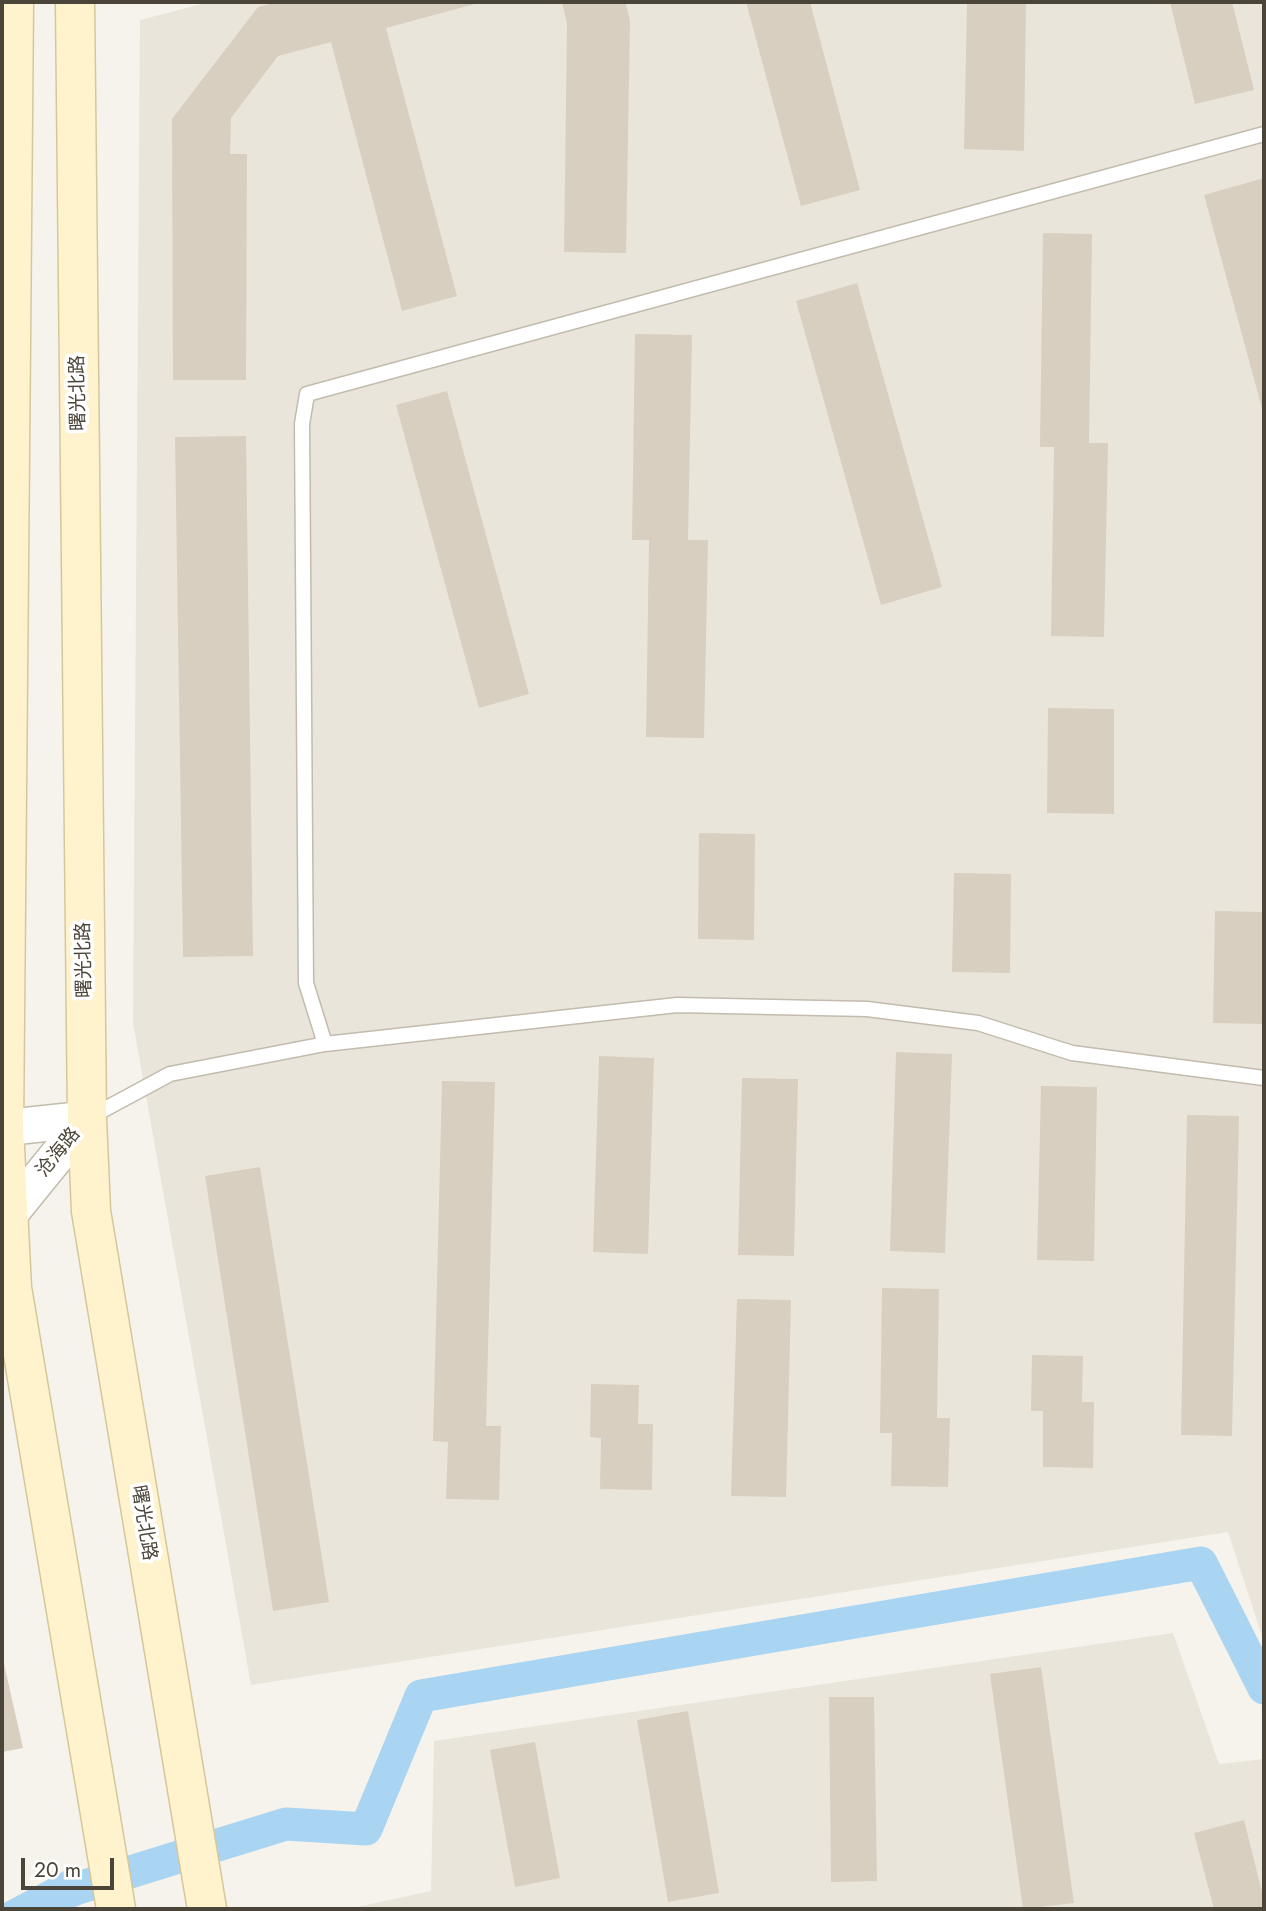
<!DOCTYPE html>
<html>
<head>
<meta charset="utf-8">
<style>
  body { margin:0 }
  #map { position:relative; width:1266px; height:1911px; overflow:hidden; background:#f6f3ec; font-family:Jost,sans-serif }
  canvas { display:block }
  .frame { position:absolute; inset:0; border:4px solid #4b4439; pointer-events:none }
  .scale { position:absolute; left:21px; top:1858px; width:93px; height:32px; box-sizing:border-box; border:4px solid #4b4439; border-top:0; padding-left:9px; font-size:21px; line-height:24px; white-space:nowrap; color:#4b4439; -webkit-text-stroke:5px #fff; paint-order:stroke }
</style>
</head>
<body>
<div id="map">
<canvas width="1266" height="1911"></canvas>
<div class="frame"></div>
<div class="scale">20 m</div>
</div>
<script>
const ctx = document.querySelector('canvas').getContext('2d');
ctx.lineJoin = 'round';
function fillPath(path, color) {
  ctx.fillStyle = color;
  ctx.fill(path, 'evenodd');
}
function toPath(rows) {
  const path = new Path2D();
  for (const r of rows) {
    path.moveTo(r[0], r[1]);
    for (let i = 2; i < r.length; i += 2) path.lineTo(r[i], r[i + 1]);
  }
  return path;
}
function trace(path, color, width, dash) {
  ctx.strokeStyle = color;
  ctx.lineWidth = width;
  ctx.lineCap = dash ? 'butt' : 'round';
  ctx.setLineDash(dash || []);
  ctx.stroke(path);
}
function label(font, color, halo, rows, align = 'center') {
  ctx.font = font + ' Jost,"Noto Sans SC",sans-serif';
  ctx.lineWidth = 7;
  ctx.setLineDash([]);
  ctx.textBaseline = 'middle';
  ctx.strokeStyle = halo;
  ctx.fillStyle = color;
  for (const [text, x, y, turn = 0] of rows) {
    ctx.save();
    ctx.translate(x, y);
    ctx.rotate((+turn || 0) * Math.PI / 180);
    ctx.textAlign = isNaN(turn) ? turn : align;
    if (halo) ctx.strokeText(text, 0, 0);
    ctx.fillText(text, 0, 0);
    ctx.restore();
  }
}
fillPath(toPath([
  [209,2,1264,2,1264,1642,1228,1532,251,1685,133,1023,140,20],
  [1173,1633,1219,1764,1264,1759,1264,1909,348,1909,431,1891,434,1741]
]), '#eae5da');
fillPath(toPath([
  [64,1871,72,1906,66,1909,2,1909,2,1904]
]), '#a9d4f2');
trace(toPath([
  [29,1909,75,1889,286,1824,366,1829,421,1696,1201,1563,1264,1688]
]), '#a9d4f2', 33);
fillPath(toPath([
  [279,2,482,2,386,28,457,296,402,311,331,42,278,56,231,118,230,154,247,154,246,380,173,380,172,119,258,7],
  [562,2,625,2,630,20,626,253,564,252,567,23],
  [746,2,810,2,860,190,801,206],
  [967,2,1026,2,1024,151,964,149],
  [1170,2,1232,2,1254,90,1195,104],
  [1264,178,1264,412,1263,412,1204,195],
  [1043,233,1092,234,1089,443,1108,443,1104,637,1051,636,1054,447,1040,447],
  [857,283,942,587,881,605,796,301],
  [635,334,692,335,688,540,708,540,704,738,646,737,649,540,632,540],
  [447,391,529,694,479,708,396,405],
  [246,436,253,956,183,957,175,437],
  [1048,708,1114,709,1114,814,1047,813],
  [699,833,755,834,754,940,698,939],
  [954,873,1011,874,1010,973,952,972],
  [1215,911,1264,912,1264,1024,1213,1023],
  [896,1052,952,1054,945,1253,890,1251],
  [599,1056,654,1058,648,1254,593,1252],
  [742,1078,798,1079,794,1256,738,1255],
  [442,1081,495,1082,486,1426,501,1426,499,1500,446,1499,448,1442,433,1441],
  [1041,1086,1097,1087,1094,1261,1037,1260],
  [1187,1115,1239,1116,1232,1436,1181,1435],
  [260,1167,329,1602,273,1611,205,1176],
  [882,1288,939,1289,937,1418,950,1418,948,1487,891,1486,892,1433,880,1433],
  [737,1299,791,1300,786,1497,731,1496],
  [1032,1355,1083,1356,1082,1402,1094,1402,1093,1468,1043,1467,1043,1411,1031,1411],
  [591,1384,639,1385,638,1424,653,1424,652,1490,600,1489,601,1438,590,1437],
  [2,1655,23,1748,2,1752],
  [1041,1667,1074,1903,1023,1909,990,1674],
  [829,1697,874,1697,877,1881,831,1882],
  [688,1711,719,1893,668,1902,637,1720],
  [535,1742,560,1878,515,1887,490,1750],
  [1244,1820,1264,1900,1264,1909,1214,1909,1194,1833]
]), '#d8cfc1');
const service = toPath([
  [325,1044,306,983,302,424,307,394,1264,134],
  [92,1116,170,1074,325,1044,677,1005,867,1009,978,1023,1072,1053,1264,1078]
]);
const tertiary = toPath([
  [2,1128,87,1119],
  [2,1217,9,1215,87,1119]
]);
const secondary = toPath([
  [14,2,4,1128,12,1288,116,1909],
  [75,2,87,1119,91,1211,207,1909]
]);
trace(service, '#c2bbae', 17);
trace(tertiary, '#c2bbae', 38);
trace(secondary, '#d6c79b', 41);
trace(service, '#fff', 14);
trace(tertiary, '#fff', 35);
trace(secondary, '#fff3cd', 38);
label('19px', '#4b4439', '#fff', [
  ["曙光北路",79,393,-91],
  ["曙光北路",85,960,-91],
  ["沧海路",59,1153,-51],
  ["曙光北路",143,1523,81]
]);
</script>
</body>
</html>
